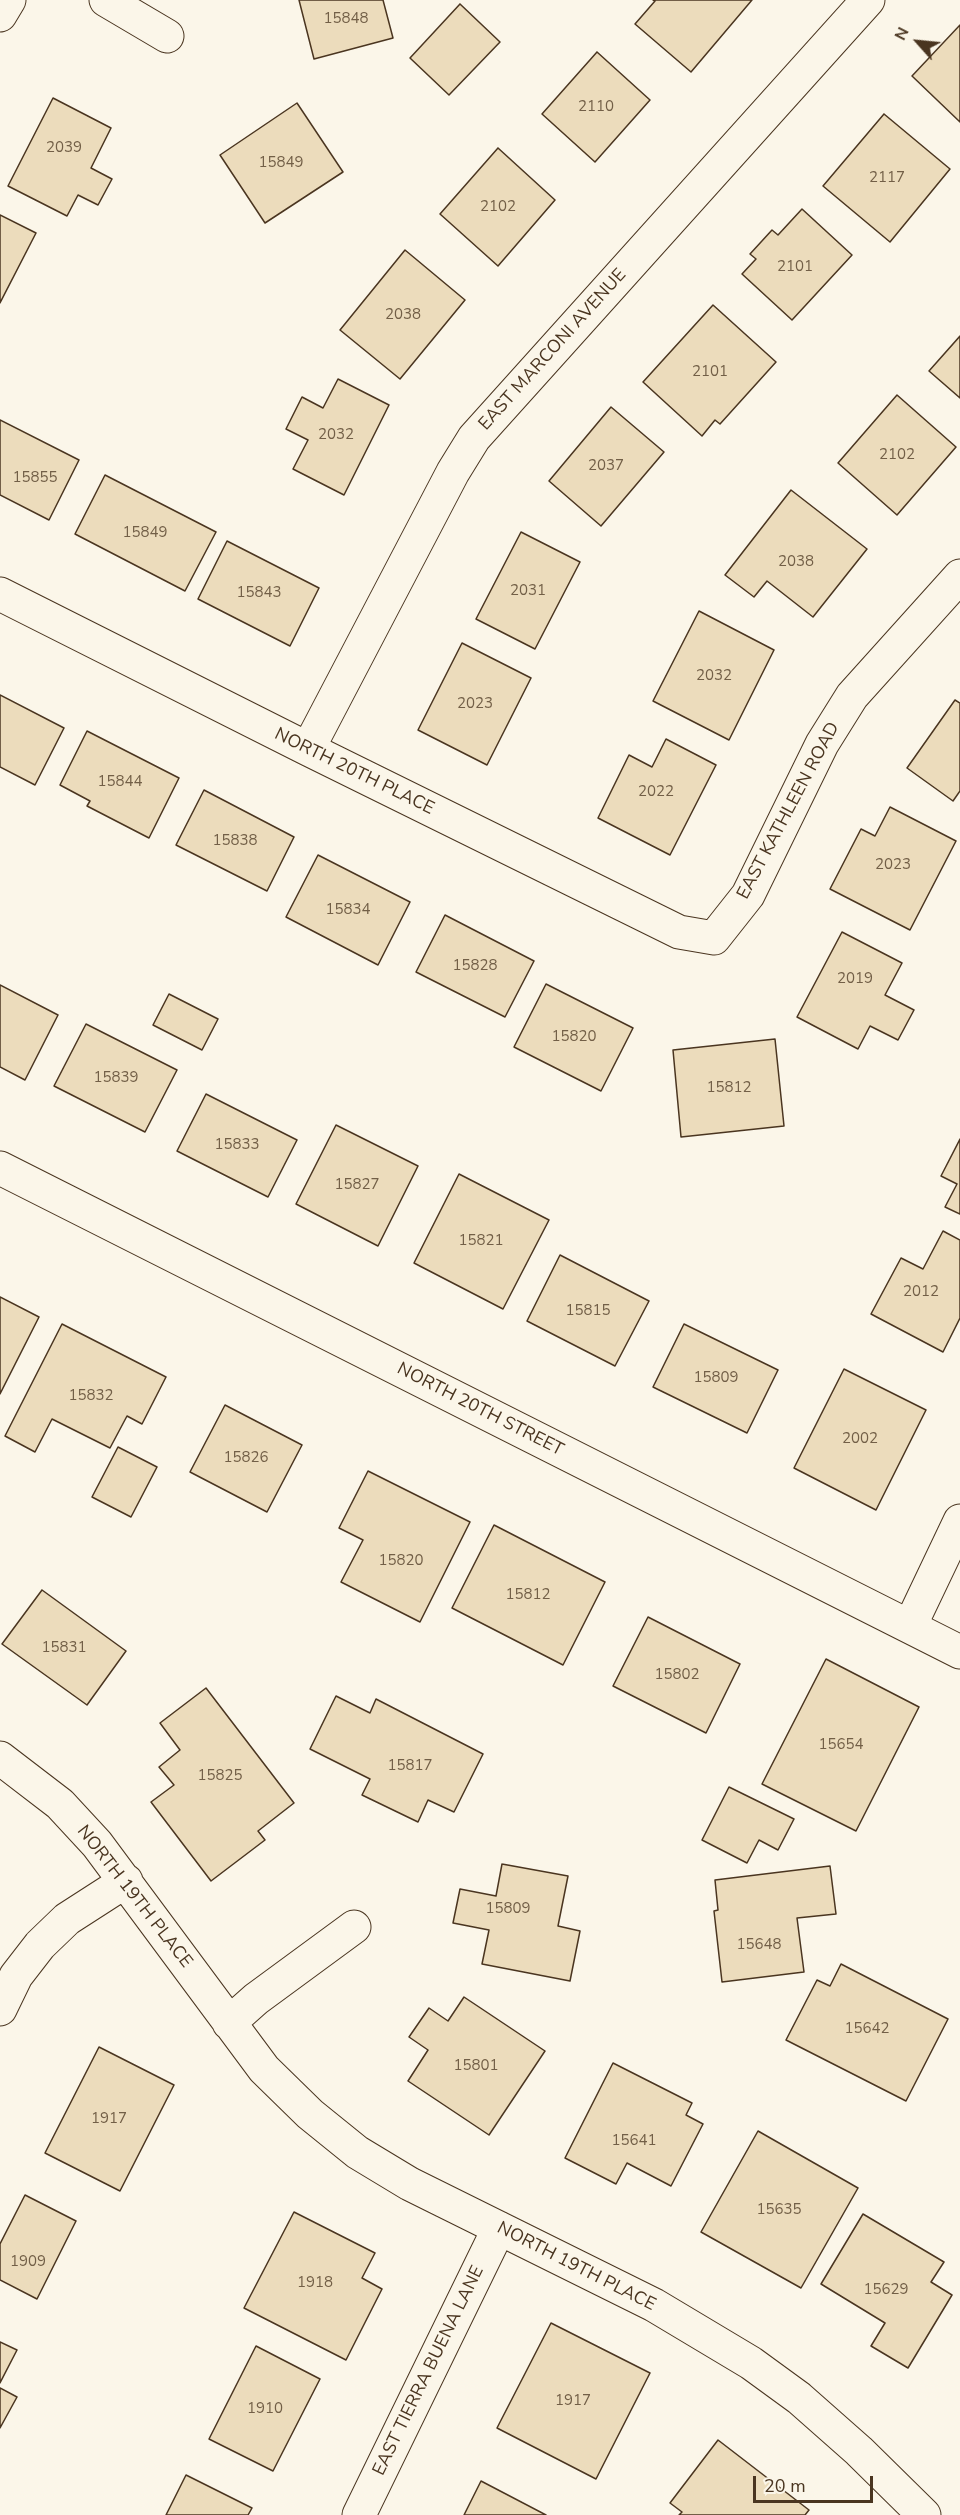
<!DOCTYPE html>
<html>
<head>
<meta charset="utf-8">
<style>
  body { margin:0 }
  #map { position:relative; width:960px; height:2515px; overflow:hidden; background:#fbf6e9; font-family:"Nunito Sans",sans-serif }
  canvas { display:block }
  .north { position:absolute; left:888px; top:12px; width:60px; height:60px; -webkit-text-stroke:4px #fbf6e9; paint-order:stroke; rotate:297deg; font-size:16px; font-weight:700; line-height:24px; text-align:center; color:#4a3520 }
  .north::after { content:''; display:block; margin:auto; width:21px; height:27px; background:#4a3520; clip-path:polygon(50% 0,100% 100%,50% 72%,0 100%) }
  .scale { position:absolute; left:753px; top:2476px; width:120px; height:27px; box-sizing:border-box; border:3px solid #4a3520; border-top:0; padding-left:8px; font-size:18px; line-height:21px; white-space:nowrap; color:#4a3520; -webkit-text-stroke:4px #fbf6e9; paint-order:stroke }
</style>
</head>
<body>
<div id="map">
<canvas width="960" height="2515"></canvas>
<div class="north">N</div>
<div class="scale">20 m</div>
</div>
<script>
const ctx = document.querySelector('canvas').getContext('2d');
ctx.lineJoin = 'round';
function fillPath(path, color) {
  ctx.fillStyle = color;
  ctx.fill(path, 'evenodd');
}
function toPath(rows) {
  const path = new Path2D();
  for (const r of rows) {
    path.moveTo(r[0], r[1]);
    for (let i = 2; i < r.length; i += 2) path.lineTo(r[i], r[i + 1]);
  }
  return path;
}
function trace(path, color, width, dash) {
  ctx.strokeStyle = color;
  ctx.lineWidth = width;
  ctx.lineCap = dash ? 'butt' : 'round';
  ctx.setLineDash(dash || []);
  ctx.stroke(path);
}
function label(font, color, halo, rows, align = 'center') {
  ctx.font = font + ' "Nunito Sans",sans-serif';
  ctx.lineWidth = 4.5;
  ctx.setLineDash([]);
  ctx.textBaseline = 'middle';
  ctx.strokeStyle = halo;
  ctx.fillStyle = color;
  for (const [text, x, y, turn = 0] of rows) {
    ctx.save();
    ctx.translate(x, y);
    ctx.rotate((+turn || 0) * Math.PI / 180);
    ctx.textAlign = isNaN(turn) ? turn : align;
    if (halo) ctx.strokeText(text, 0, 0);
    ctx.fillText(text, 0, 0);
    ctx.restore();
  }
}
const building = toPath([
  [299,0,383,0,393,38,314,59,299,0],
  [653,0,752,0,691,72,635,24,655,1,653,0],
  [460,4,500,42,449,95,410,58,460,4],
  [960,25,960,122,912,76,960,25],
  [597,52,650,100,595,162,542,114,597,52],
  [53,98,111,128,91,168,112,179,98,205,78,195,67,216,8,186,53,98],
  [297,103,343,172,265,223,220,155,297,103],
  [884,114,950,169,890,242,823,186,884,114],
  [498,148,555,200,498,266,440,214,498,148],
  [802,209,852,255,792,320,742,274,756,259,750,254,772,230,778,235,802,209],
  [0,215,36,233,0,303,0,215],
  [405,250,465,300,400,379,340,330,405,250],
  [713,305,776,362,720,424,715,420,702,436,643,382,713,305],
  [960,336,960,398,929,371,960,336],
  [338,379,389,405,344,495,293,469,308,440,286,429,302,397,323,408,338,379],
  [897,395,956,447,897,515,838,463,897,395],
  [611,407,664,452,601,526,549,481,611,407],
  [0,420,79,460,49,520,0,495,0,420],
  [105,475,216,532,185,591,75,534,105,475],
  [791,490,867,549,813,617,767,581,754,597,725,575,791,490],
  [521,532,580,562,535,649,476,619,521,532],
  [227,541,319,588,290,646,198,599,227,541],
  [699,611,774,650,729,740,653,701,699,611],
  [462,643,531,678,487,765,418,730,462,643],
  [0,695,64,728,35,785,0,767,0,695],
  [955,700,960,703,960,791,953,801,907,768,955,700],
  [87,731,179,778,149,838,87,806,90,801,60,785,87,731],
  [666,739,716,765,670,855,598,818,629,755,652,767,666,739],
  [204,790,294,837,267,891,176,845,204,790],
  [890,807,956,841,910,930,830,889,861,829,875,836,890,807],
  [318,855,410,902,378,965,286,917,318,855],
  [445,915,534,961,505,1017,416,972,445,915],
  [842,932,902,963,885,995,914,1010,898,1040,870,1026,858,1049,797,1017,842,932],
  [546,984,633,1028,601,1091,514,1047,546,984],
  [0,985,58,1015,25,1080,0,1067,0,985],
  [169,994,218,1019,202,1050,153,1025,169,994],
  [86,1024,177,1070,145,1132,54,1086,86,1024],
  [775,1039,784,1126,681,1137,673,1050,775,1039],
  [206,1094,297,1140,268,1197,177,1151,206,1094],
  [336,1125,418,1166,378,1246,296,1204,336,1125],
  [960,1139,960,1214,945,1207,957,1184,941,1176,960,1139],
  [459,1174,549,1220,503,1309,414,1263,459,1174],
  [943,1231,960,1240,960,1318,943,1352,871,1314,901,1258,923,1269,943,1231],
  [560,1255,649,1301,615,1366,527,1321,560,1255],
  [0,1297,39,1317,0,1394,0,1297],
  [62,1324,166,1377,142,1424,127,1416,110,1448,52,1419,35,1452,5,1436,62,1324],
  [684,1324,778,1370,747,1433,653,1387,684,1324],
  [844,1369,926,1410,876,1510,794,1468,844,1369],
  [225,1405,302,1445,267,1512,190,1472,225,1405],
  [118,1447,157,1467,131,1517,92,1497,118,1447],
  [368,1471,470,1522,420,1622,341,1582,363,1540,339,1528,368,1471],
  [494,1525,605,1582,563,1665,452,1608,494,1525],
  [42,1590,126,1651,87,1705,2,1644,42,1590],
  [648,1617,740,1664,706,1733,613,1686,648,1617],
  [826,1659,919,1707,856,1831,762,1784,826,1659],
  [206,1688,294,1803,258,1831,265,1840,211,1881,151,1802,174,1785,159,1767,180,1750,160,1723,206,1688],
  [336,1696,370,1713,376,1699,483,1754,454,1812,428,1800,418,1822,362,1795,370,1779,310,1749,336,1696],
  [729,1787,794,1819,778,1850,759,1840,747,1863,702,1840,729,1787],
  [502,1864,568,1876,558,1926,580,1931,570,1981,482,1964,489,1930,453,1923,460,1889,496,1896,502,1864],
  [830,1866,836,1914,797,1918,804,1972,722,1982,714,1911,718,1910,715,1880,830,1866],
  [841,1964,948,2019,906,2101,786,2040,817,1980,830,1986,841,1964],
  [464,1997,545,2051,489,2135,408,2081,428,2050,409,2037,429,2008,448,2021,464,1997],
  [99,2047,174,2085,120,2191,45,2153,99,2047],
  [613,2063,692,2103,686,2115,703,2124,671,2186,627,2163,616,2184,565,2158,613,2063],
  [758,2131,858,2188,801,2288,701,2232,758,2131],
  [25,2195,76,2221,37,2299,0,2280,0,2244,25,2195],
  [294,2212,375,2253,362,2278,382,2289,346,2360,244,2308,294,2212],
  [863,2214,944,2262,931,2282,952,2295,908,2368,871,2346,885,2323,821,2284,863,2214],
  [551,2323,650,2373,596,2479,497,2428,551,2323],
  [0,2342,17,2350,0,2383,0,2342],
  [256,2346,320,2379,273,2471,209,2439,256,2346],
  [0,2388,17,2397,0,2428,0,2388],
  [718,2440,809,2510,805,2515,679,2515,682,2512,670,2503,718,2440],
  [186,2475,252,2508,248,2515,166,2515,186,2475],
  [481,2481,546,2515,464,2515,481,2481]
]);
fillPath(building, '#ecdcbc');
trace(building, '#4a3520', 1.5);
const street = toPath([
  [106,0,167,36],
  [0,15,9,0],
  [0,594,308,749,679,932,714,938,748,895,822,744,852,696,960,576],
  [308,749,453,472,474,438,868,0],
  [910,1626,960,1521],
  [0,1758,60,1804,97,1844,264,2069,310,2114,357,2152,410,2184,654,2305,751,2363,799,2398,859,2451,924,2515],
  [0,2009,16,1976,40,1945,67,1919,126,1881],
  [229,2023,256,1999,354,1927],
  [359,2515,499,2228]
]);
const secondary = toPath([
  [0,1168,960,1652]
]);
trace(street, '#4a3520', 35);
trace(secondary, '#4a3520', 35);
trace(street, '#fbf6e9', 33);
trace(secondary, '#fbf6e9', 33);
label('15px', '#725f47', null, [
  ["15848",346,19],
  ["2110",596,107],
  ["2039",64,148],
  ["15849",281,163],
  ["2117",887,178],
  ["2102",498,207],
  ["2101",795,267],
  ["2038",403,315],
  ["2101",710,372],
  ["2032",336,435],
  ["2102",897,455],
  ["2037",606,466],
  ["15855",35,478],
  ["15849",145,533],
  ["2038",796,562],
  ["2031",528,591],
  ["15843",259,593],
  ["2032",714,676],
  ["2023",475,704],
  ["15844",120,782],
  ["2022",656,792],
  ["15838",235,841],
  ["2023",893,865],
  ["15834",348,910],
  ["15828",475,966],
  ["2019",855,979],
  ["15820",574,1037],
  ["15839",116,1078],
  ["15812",729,1088],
  ["15833",237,1145],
  ["15827",357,1185],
  ["15821",481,1241],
  ["2012",921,1292],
  ["15815",588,1311],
  ["15809",716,1378],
  ["15832",91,1396],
  ["2002",860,1439],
  ["15826",246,1458],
  ["15820",401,1561],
  ["15812",528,1595],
  ["15831",64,1648],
  ["15802",677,1675],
  ["15654",841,1745],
  ["15817",410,1766],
  ["15825",220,1776],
  ["15809",508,1909],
  ["15648",759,1945],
  ["15642",867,2029],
  ["15801",476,2066],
  ["1917",109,2119],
  ["15641",634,2141],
  ["15635",779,2210],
  ["1909",28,2262],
  ["1918",315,2283],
  ["15629",886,2290],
  ["1917",573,2401],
  ["1910",265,2409]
]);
label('18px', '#4a3520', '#fbf6e9', [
  ["EAST MARCONI AVENUE",553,350,-48],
  ["NORTH 20TH PLACE",354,772,26],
  ["EAST KATHLEEN ROAD",789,811,-62],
  ["NORTH 20TH STREET",480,1410,27],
  ["NORTH 19TH PLACE",134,1897,52],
  ["NORTH 19TH PLACE",576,2267,27],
  ["EAST TIERRA BUENA LANE",429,2371,-64]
]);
</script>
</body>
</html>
